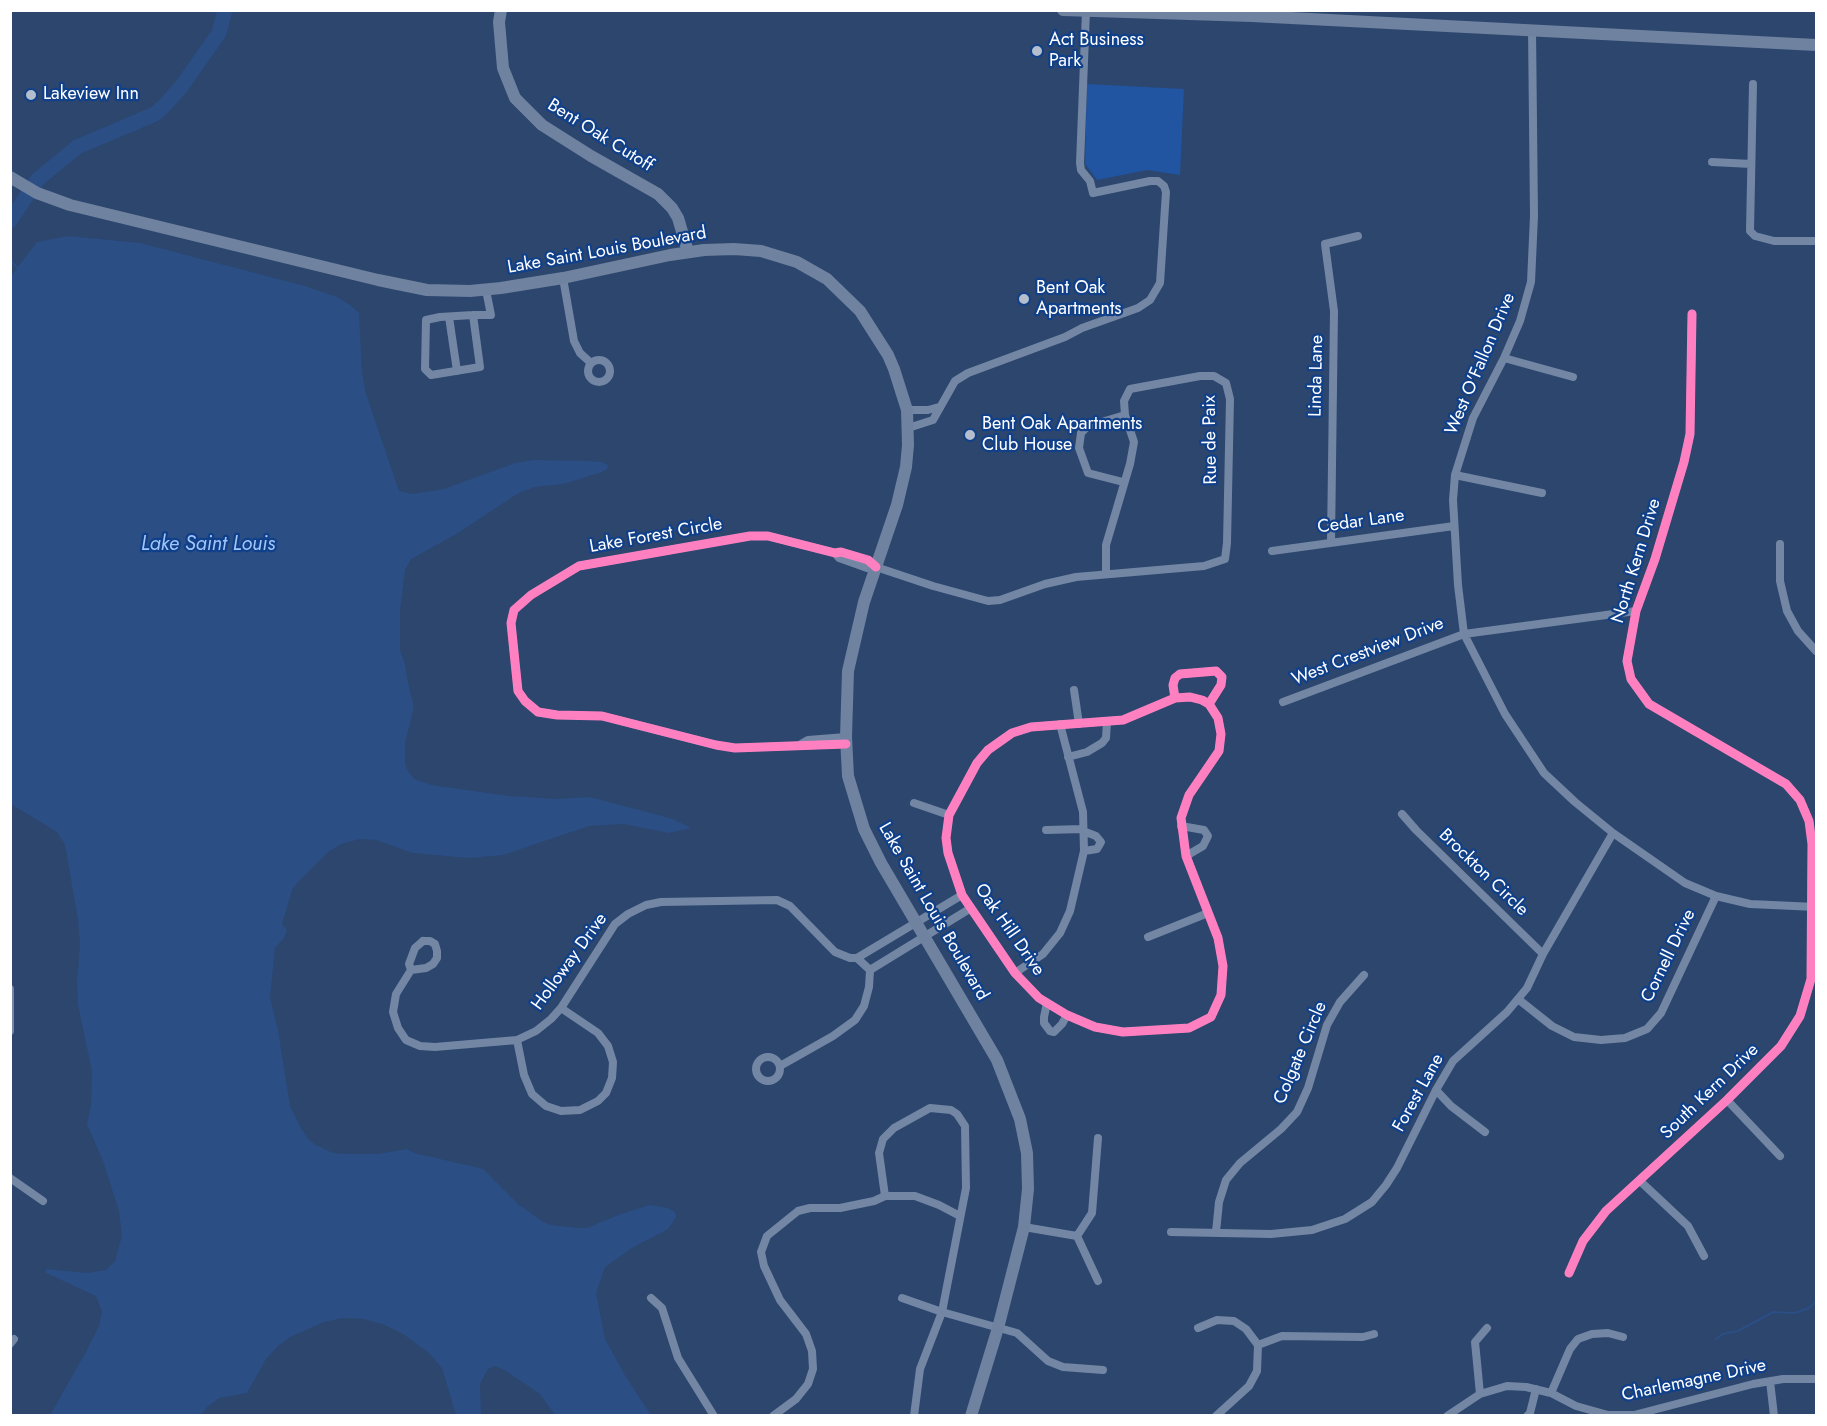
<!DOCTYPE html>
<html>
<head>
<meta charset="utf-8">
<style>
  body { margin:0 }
  #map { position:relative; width:1827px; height:1426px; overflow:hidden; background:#2c466e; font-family:Jost,sans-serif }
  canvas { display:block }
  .frame { position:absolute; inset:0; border:12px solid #fff; pointer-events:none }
</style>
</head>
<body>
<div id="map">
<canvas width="1827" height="1426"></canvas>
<div class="frame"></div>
</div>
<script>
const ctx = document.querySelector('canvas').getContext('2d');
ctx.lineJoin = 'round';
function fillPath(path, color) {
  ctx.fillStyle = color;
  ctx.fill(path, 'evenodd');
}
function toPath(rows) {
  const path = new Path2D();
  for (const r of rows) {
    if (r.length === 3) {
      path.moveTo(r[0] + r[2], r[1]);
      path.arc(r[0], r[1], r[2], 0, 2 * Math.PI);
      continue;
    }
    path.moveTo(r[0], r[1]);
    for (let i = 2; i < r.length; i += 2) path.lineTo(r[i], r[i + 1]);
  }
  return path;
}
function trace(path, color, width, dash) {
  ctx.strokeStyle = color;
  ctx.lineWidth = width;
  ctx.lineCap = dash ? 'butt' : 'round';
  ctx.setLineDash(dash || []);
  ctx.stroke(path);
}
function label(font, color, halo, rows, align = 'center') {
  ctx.font = font + ' Jost,sans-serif';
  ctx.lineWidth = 4.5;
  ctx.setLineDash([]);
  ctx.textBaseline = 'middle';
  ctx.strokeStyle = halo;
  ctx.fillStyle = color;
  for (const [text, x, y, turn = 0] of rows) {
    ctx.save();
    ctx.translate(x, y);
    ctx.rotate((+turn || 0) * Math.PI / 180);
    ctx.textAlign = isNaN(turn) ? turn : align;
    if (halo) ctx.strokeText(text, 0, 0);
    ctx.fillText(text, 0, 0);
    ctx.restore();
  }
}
fillPath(toPath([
  [1087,84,1184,89,1180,175,1147,170,1097,180,1085,164]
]), '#2154a1');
fillPath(toPath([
  [68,236,140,243,305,286,337,297,350,305,359,313,362,373,366,394,399,491,413,494,444,489,515,463,534,460,588,461,601,462,608,465,607,469,602,472,563,484,534,487,517,494,458,533,411,559,405,570,400,610,400,650,405,664,407,678,414,707,405,743,405,764,408,771,414,779,431,785,509,796,558,799,590,797,673,819,691,828,669,833,624,824,589,826,503,855,469,858,413,853,376,840,360,839,341,844,328,852,297,883,292,890,282,924,287,930,284,938,275,948,270,998,278,1030,290,1106,301,1128,308,1139,316,1145,333,1153,346,1154,378,1154,407,1149,414,1153,475,1167,483,1169,518,1204,543,1222,551,1225,578,1228,587,1228,618,1215,650,1205,668,1208,675,1212,676,1217,668,1229,632,1248,605,1267,596,1293,605,1339,626,1377,651,1415,555,1415,540,1394,506,1371,495,1366,488,1369,480,1384,481,1415,456,1415,442,1368,429,1353,403,1334,385,1325,364,1319,343,1318,324,1322,290,1337,278,1346,266,1359,247,1393,219,1398,207,1407,201,1415,50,1415,86,1352,99,1326,102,1312,96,1296,46,1273,46,1269,87,1273,106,1270,115,1261,122,1236,119,1211,103,1161,87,1124,91,1105,92,1071,78,1005,77,982,80,944,78,919,65,845,57,832,11,804,11,276,37,242]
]), '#2b4e84');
trace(toPath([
  [10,261,17,267],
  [1716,1339,1723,1334,1738,1331,1773,1312,1795,1313,1809,1308,1816,1301]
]), '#2b4e84', 2);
trace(toPath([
  [10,221,37,180,77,147,155,114,163,107,181,87,219,33,225,10]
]), '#2b4e84', 15);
trace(toPath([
  [1532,29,1534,216,1531,282,1520,321,1504,358,1473,418,1455,475,1453,500,1458,585,1464,634,1505,714,1544,773,1575,802,1613,833,1685,883,1716,896,1750,904,1816,907],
  [1753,84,1750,231,1755,236,1774,241,1816,241],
  [1712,162,1751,164],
  [563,278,574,341,580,353,591,363],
  [473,315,480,367,431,375,425,369,426,320,440,317,473,315,491,315,486,290],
  [449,317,457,371],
  [1504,358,1573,377],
  [599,371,11],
  [907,410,928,410,939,407],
  [908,428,933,420,955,381,968,373,1065,337,1082,328,1138,308,1150,300,1160,283,1166,192,1164,186,1158,181,1150,181,1093,193,1090,181,1081,170,1080,163,1086,11],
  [1455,475,1542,493],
  [1123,482,1088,473,1079,448,1081,433,1088,426,1125,415],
  [1331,542,1334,311,1325,244,1358,236],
  [1780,544,1780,581,1787,611,1798,631,1816,651],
  [1272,551,1454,526],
  [835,553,839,558,867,568,876,567,933,586,988,601,1000,600,1045,584,1076,577,1204,566,1225,559,1227,543,1230,399,1226,383,1214,376,1200,376,1130,389,1124,401,1125,415,1134,442,1130,464,1106,545,1106,573],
  [1074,690,1079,724],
  [1175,698,1173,685,1175,678,1180,674,1216,671,1222,677,1221,685,1209,704,1218,718,1221,734,1219,751,1189,795,1181,818,1186,856,1218,938,1223,966,1221,995,1211,1017,1189,1028,1123,1032,1095,1027,1067,1015,1039,998,1015,973,962,895,948,853,946,838,949,815,977,763,988,750,1012,733,1031,727,1123,720,1175,698,1190,697,1202,700,1209,704],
  [1283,702,1464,634,1636,611],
  [801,744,808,740,846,737],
  [846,744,735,748,716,745,602,716,557,715,538,712,525,701,518,691,511,623,514,610,531,595,579,566,750,536,768,536,835,553,841,552,868,560,876,567],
  [1068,757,1087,752,1102,743,1106,738,1107,722],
  [914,803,949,815],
  [1402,814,1416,830,1543,954],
  [1181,826,1204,830,1208,836,1203,846,1186,856],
  [1046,830,1083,829],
  [1083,831,1096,836,1101,842,1097,849,1084,851],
  [1148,937,1208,913],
  [423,941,430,941,435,944,437,951,437,958,433,964,426,968,411,970,409,964,415,948,423,941],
  [411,970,396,994,393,1012,398,1028,406,1040,420,1046,435,1047,517,1040,536,1031,551,1019,561,1008,615,924,628,914,646,905,661,902,777,900,790,906,835,952,850,958,857,958,962,895],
  [870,970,971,908],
  [1015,973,1043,954,1060,933,1070,911,1084,851,1083,812,1060,724],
  [10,989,10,1031],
  [1518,999,1552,1026,1574,1037,1601,1040,1625,1038,1647,1029,1661,1013,1716,896],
  [1047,1003,1044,1017,1044,1023,1050,1031,1054,1032,1062,1024,1067,1015],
  [517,1040,524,1075,532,1094,546,1106,561,1111,580,1110,598,1101,606,1093,612,1078,613,1062,608,1046,598,1033,561,1008],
  [768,1069,12],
  [780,1066,833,1036,855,1020,864,1006,869,987,870,970,857,958],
  [1436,1090,1451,1106,1485,1132],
  [1727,1100,1780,1156],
  [10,1178,43,1201],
  [1640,1181,1688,1226,1704,1256],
  [1024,1227,1077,1236],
  [1171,1232,1271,1234,1312,1230,1345,1219,1372,1202,1386,1185,1397,1168,1436,1090,1453,1061,1507,1012,1527,988,1543,954,1613,833],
  [1216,1232,1219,1202,1226,1180,1240,1163,1281,1129,1297,1112,1308,1088,1327,1025,1340,1002,1364,975],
  [1077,1236,1092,1213,1098,1138],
  [1077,1236,1098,1281],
  [1569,1273,1583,1241,1606,1211,1727,1100,1781,1046,1800,1016,1811,979,1812,844,1809,821,1800,800,1786,784,1649,704,1631,679,1627,661,1636,611,1655,559,1684,462,1690,434,1692,314],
  [651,1298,662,1308,678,1358,714,1416],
  [902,1298,942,1312,1017,1333,1048,1361,1063,1367,1103,1370],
  [1198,1328,1217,1320,1234,1321,1246,1329,1258,1345,1257,1371,1249,1386,1216,1416],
  [10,1344,14,1339],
  [1258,1345,1282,1336,1363,1337,1374,1334],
  [1770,1381,1774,1416],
  [1551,1393,1570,1349,1578,1339,1592,1334,1608,1333,1623,1337],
  [1480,1394,1475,1342,1487,1328],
  [773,1416,796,1399,808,1384,813,1369,812,1351,806,1334,780,1300,764,1266,761,1252,767,1236,798,1211,810,1208,840,1208,874,1201,885,1196],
  [914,1416,920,1369,942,1312,966,1188,965,1126,957,1114,951,1110,930,1108,894,1128,883,1139,879,1153,885,1196,915,1196,939,1205,960,1216],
  [1447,1416,1480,1394,1507,1386,1526,1387,1551,1393,1576,1406,1608,1415,1634,1415,1753,1384,1783,1379,1816,1379],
  [1527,1416,1530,1413,1536,1389]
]), '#7387a4', 8);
trace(toPath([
  [501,10,499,22,503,68,515,98,542,125,591,156,658,194,672,208,678,218,688,252],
  [1063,10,1252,16,1816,45],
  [10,177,37,193,70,205,378,280,427,290,470,291,501,288,563,278,670,255,704,250,734,249,761,251,797,262,827,279,860,311,888,355,894,369,907,410,908,445,906,467,897,505,864,602,848,671,846,737,848,776,864,829,881,863,997,1060,1020,1119,1027,1153,1028,1189,1024,1227,998,1328,971,1416]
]), '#6f829f', 12);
trace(toPath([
  [1175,698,1173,685,1175,678,1180,674,1216,671,1222,677,1221,685,1209,704,1218,718,1221,734,1219,751,1189,795,1181,818,1186,856,1218,938,1223,966,1221,995,1211,1017,1189,1028,1123,1032,1095,1027,1067,1015,1039,998,1015,973,962,895,948,853,946,838,949,815,977,763,988,750,1012,733,1031,727,1123,720,1175,698,1190,697,1202,700,1209,704],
  [846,744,735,748,716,745,602,716,557,715,538,712,525,701,518,691,511,623,514,610,531,595,579,566,750,536,768,536,835,553,841,552,868,560,876,567],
  [1569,1273,1583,1241,1606,1211,1727,1100,1781,1046,1800,1016,1811,979,1812,844,1809,821,1800,800,1786,784,1649,704,1631,679,1627,661,1636,611,1655,559,1684,462,1690,434,1692,314]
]), '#ff80c0', 9);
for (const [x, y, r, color] of [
  [1037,51,6,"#b5becc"],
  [31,95,6,"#b5becc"],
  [1024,299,6,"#b5becc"],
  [970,435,6,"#b5becc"]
]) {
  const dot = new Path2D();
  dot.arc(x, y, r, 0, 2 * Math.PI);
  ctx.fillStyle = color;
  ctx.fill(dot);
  trace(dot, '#10408a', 2);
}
label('18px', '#fff', '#10408a', [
  ["Act Business",1049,41],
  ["Park",1049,62],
  ["Lakeview Inn",43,95],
  ["Bent Oak",1036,289],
  ["Apartments",1036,310],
  ["Bent Oak Apartments",982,425],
  ["Club House",982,446]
], 'left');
label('18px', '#fff', '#10408a', [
  ["Bent Oak Cutoff",600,136,32],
  ["Lake Saint Louis Boulevard",607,251,-10],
  ["West O'Fallon Drive",1481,364,-67],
  ["Linda Lane",1317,376,-89],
  ["Rue de Paix",1211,440,-91],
  ["Cedar Lane",1361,522,-8],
  ["Lake Forest Circle",656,536,-10],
  ["North Kern Drive",1637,561,-73],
  ["West Crestview Drive",1368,652,-21],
  ["Brockton Circle",1483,873,44],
  ["Lake Saint Louis Boulevard",933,912,60],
  ["Oak Hill Drive",1009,930,55],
  ["Cornell Drive",1669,956,-64],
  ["Holloway Drive",570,962,-54],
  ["Colgate Circle",1301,1053,-67],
  ["South Kern Drive",1710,1092,-44],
  ["Forest Lane",1419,1093,-61],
  ["Charlemagne Drive",1694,1381,-12]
]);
label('italic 20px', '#a2c6f9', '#10408a', [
  ["Lake Saint Louis",208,545]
]);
</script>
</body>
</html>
